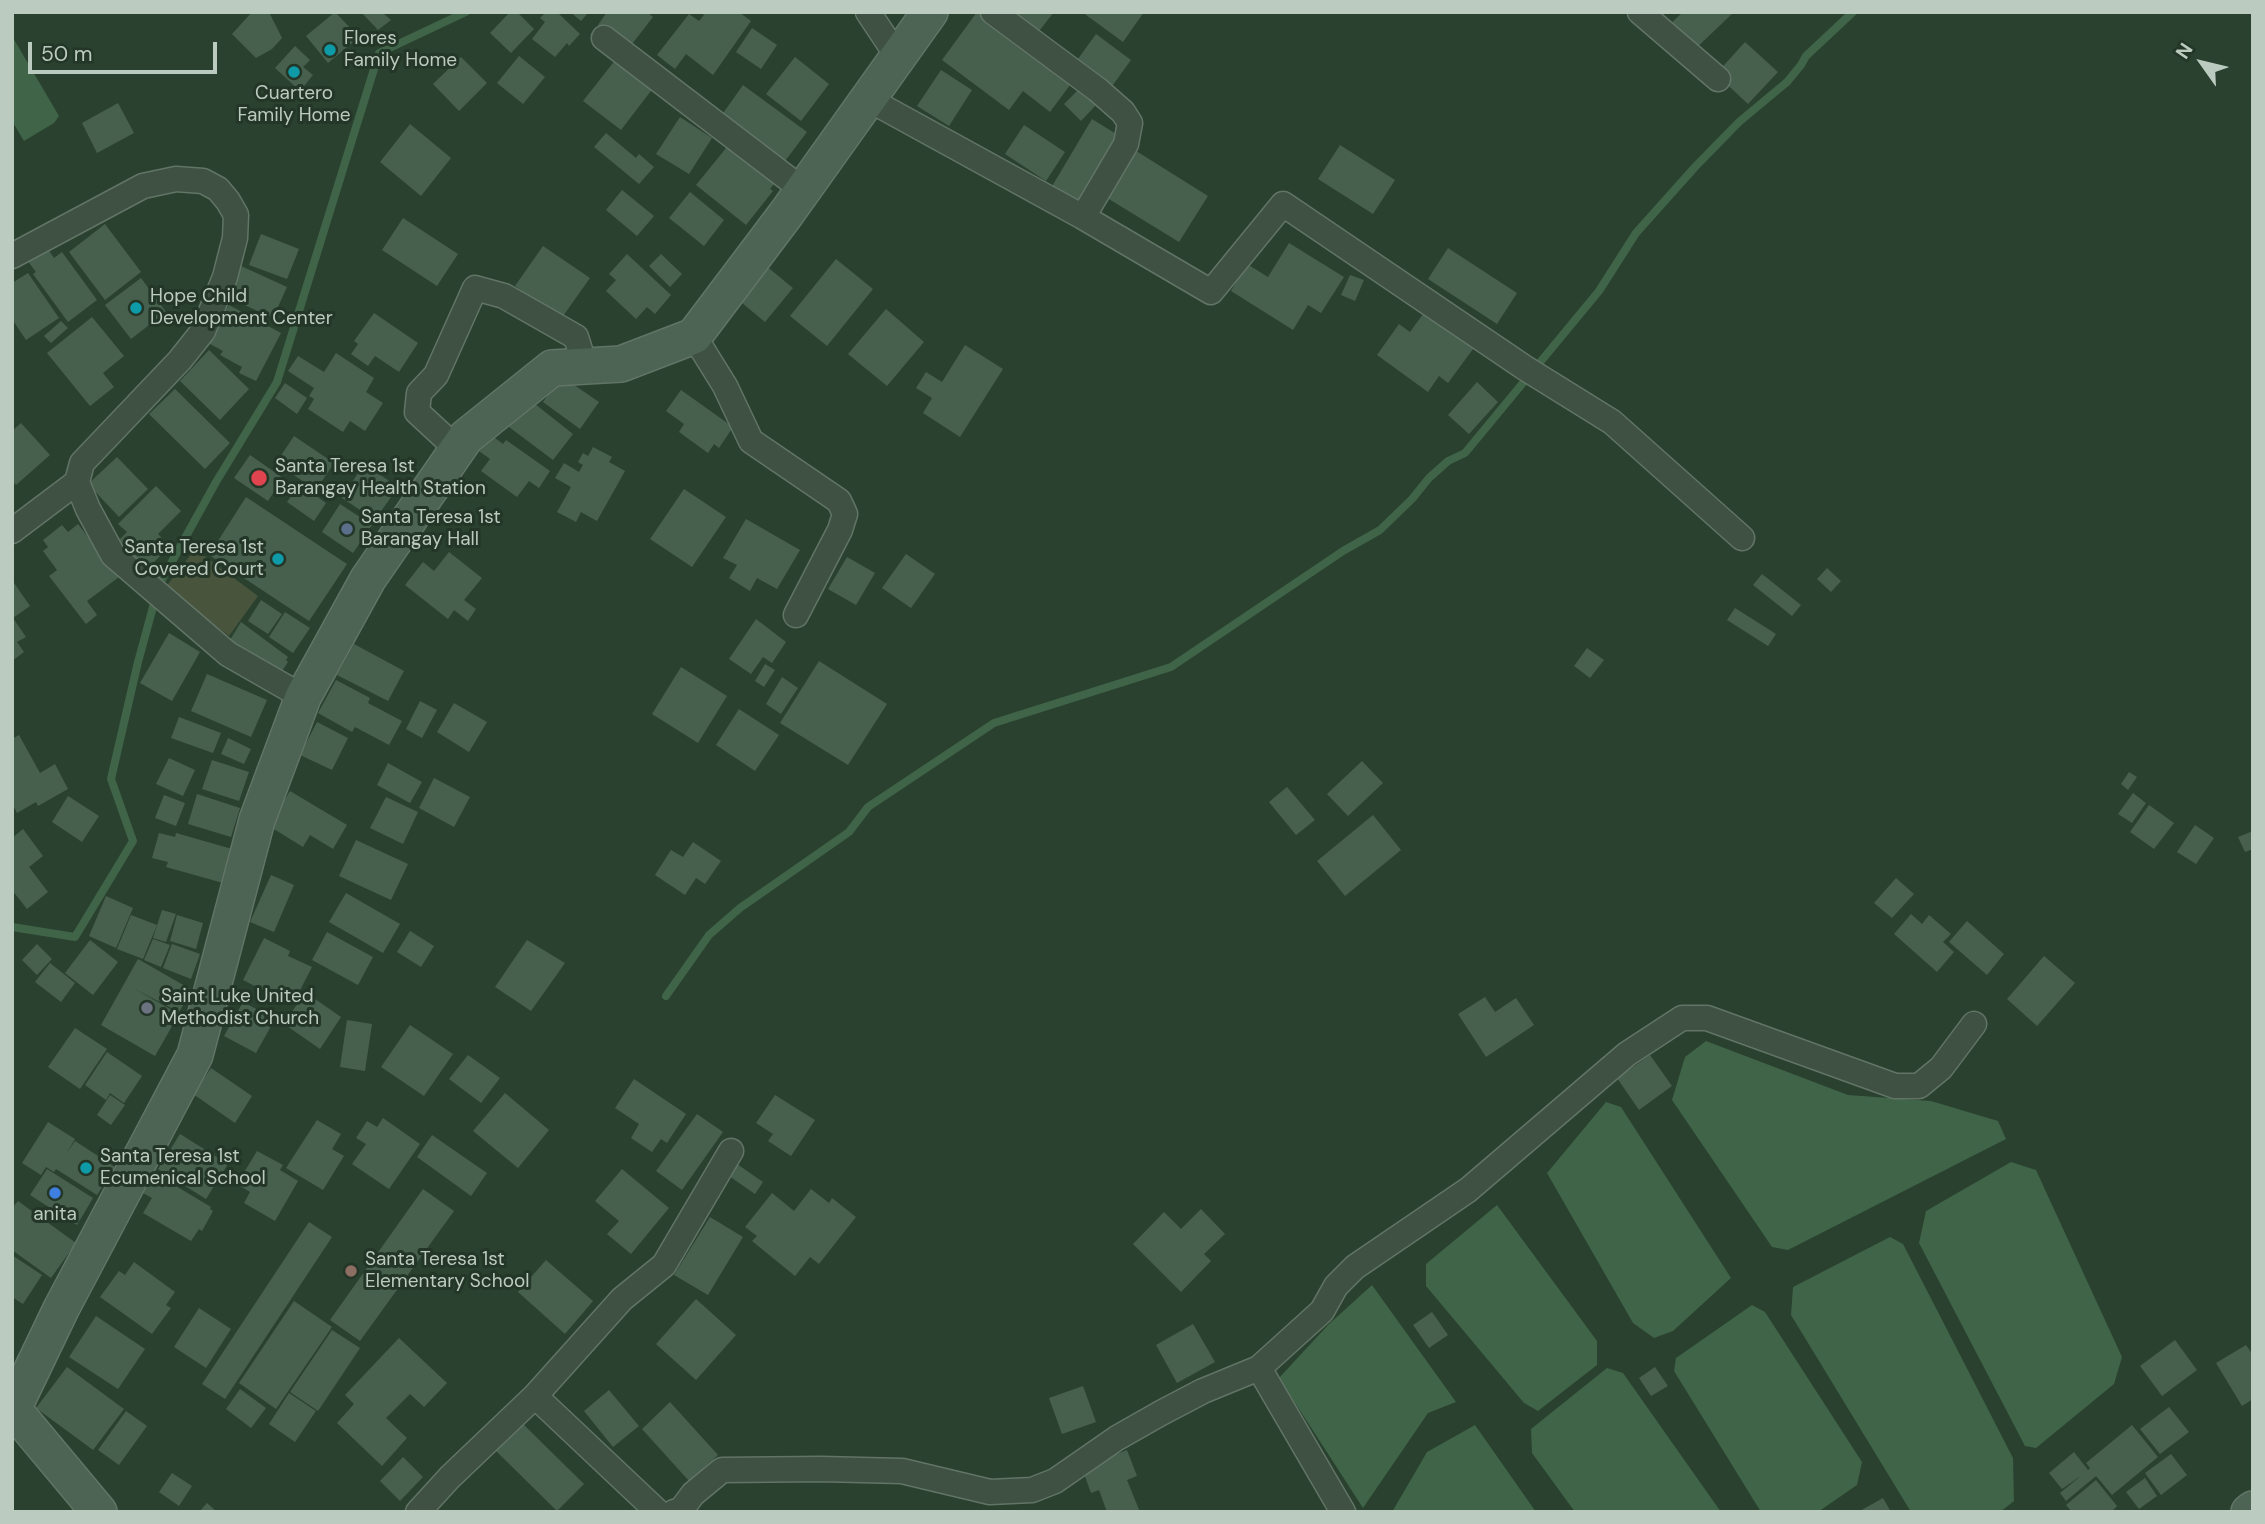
<!DOCTYPE html>
<html>
<head>
<meta charset="utf-8">
<style>
  body { margin:0 }
  #map { position:relative; width:2265px; height:1524px; overflow:hidden; background:#2a412f; font-family:"DM Sans",sans-serif }
  canvas { display:block }
  .frame { position:absolute; inset:0; border:14px solid #bbcbbf; pointer-events:none }
  .north { position:absolute; left:2167px; top:28px; width:70px; height:70px; -webkit-text-stroke:5px #233627; paint-order:stroke; rotate:304deg; font-size:19px; font-weight:700; line-height:28px; text-align:center; color:#bbcbbf }
  .north::after { content:''; display:block; margin:auto; width:24px; height:32px; background:#bbcbbf; clip-path:polygon(50% 0,100% 100%,50% 72%,0 100%) }
  .scale { position:absolute; left:28px; top:42px; width:189px; height:32px; box-sizing:border-box; border:4px solid #bbcbbf; border-top:0; padding-left:9px; font-size:21px; line-height:24px; white-space:nowrap; color:#bbcbbf; -webkit-text-stroke:5px #233627; paint-order:stroke }
</style>
</head>
<body>
<div id="map">
<canvas width="2265" height="1524"></canvas>
<div class="frame"></div>
<div class="north">N</div>
<div class="scale">50 m</div>
</div>
<script>
const ctx = document.querySelector('canvas').getContext('2d');
ctx.lineJoin = 'round';
function fillPath(path, color) {
  ctx.fillStyle = color;
  ctx.fill(path, 'evenodd');
}
function toPath(rows) {
  const path = new Path2D();
  for (const r of rows) {
    path.moveTo(r[0], r[1]);
    for (let i = 2; i < r.length; i += 2) path.lineTo(r[i], r[i + 1]);
  }
  return path;
}
function trace(path, color, width, dash) {
  ctx.strokeStyle = color;
  ctx.lineWidth = width;
  ctx.lineCap = dash ? 'butt' : 'round';
  ctx.setLineDash(dash || []);
  ctx.stroke(path);
}
function label(font, color, halo, rows, align = 'center') {
  ctx.font = font + ' "DM Sans",sans-serif';
  ctx.lineWidth = 6;
  ctx.setLineDash([]);
  ctx.textBaseline = 'middle';
  ctx.strokeStyle = halo;
  ctx.fillStyle = color;
  for (const [text, x, y, turn = 0] of rows) {
    ctx.save();
    ctx.translate(x, y);
    ctx.rotate((+turn || 0) * Math.PI / 180);
    ctx.textAlign = isNaN(turn) ? turn : align;
    if (halo) ctx.strokeText(text, 0, 0);
    ctx.fillText(text, 0, 0);
    ctx.restore();
  }
}
fillPath(toPath([
  [195,549,258,596,229,636,165,588]
]), '#48543c');
fillPath(toPath([
  [12,36,59,116,54,123,24,141,12,121],
  [1706,1041,1848,1095,1931,1101,1998,1121,2006,1139,1788,1250,1772,1247,1672,1100,1685,1057],
  [1606,1102,1621,1107,1731,1278,1673,1331,1654,1338,1633,1323,1547,1173],
  [2011,1162,2036,1170,2122,1357,2114,1384,2036,1448,2025,1446,1919,1243,1926,1211],
  [1497,1205,1597,1341,1597,1365,1538,1411,1524,1403,1426,1286,1426,1264],
  [1890,1237,1903,1244,2013,1458,2014,1501,2000,1512,1911,1512,1791,1315,1793,1287],
  [1372,1285,1456,1402,1428,1413,1363,1508,1279,1378,1328,1325],
  [1752,1305,1765,1312,1862,1462,1857,1485,1818,1512,1761,1512,1674,1371,1676,1358],
  [1607,1368,1623,1373,1721,1512,1575,1512,1532,1453,1531,1429],
  [1475,1425,1536,1512,1392,1512,1427,1452]
]), '#3f6448');
trace(toPath([
  [12,927,75,937,133,841,111,779,138,662,159,585,216,482,277,382,379,53,466,12],
  [666,996,709,935,740,908,849,832,868,807,994,723,1171,667,1343,551,1380,530,1412,499,1429,478,1448,461,1465,453,1599,291,1636,233,1695,167,1739,122,1787,82,1801,65,1806,56,1853,12]
]), '#3f6448', 8);
fillPath(toPath([
  [252,12,269,12,282,38,272,49,256,58,232,34],
  [335,12,359,37,328,63,306,36],
  [361,12,386,12,384,14,391,20,378,30],
  [510,12,517,12,534,29,511,53,490,33],
  [546,12,557,12,580,34,569,46,567,43,555,57,532,39,545,22,540,18],
  [570,12,589,12,581,21],
  [607,12,647,12,653,17,629,48,598,25],
  [700,12,739,12,751,21,713,75,686,54,675,69,657,55,689,14,699,21,704,15],
  [977,12,984,12,1047,59,1043,64,1070,85,1050,112,1023,91,1009,110,942,60],
  [1006,12,1054,12,1036,35],
  [1082,12,1144,12,1123,42],
  [1683,12,1734,12,1692,52,1668,26],
  [752,28,777,45,761,69,736,52],
  [1096,34,1131,60,1110,89,1075,63],
  [1745,42,1778,72,1748,104,1716,74],
  [295,46,310,60,303,67,313,75,300,91,275,68],
  [620,54,657,83,621,130,583,101],
  [519,56,545,77,523,104,497,83],
  [461,57,487,83,459,111,433,84],
  [795,57,829,84,801,121,766,94],
  [941,70,972,90,949,126,917,106],
  [743,85,807,132,782,165,719,119],
  [1079,89,1096,105,1081,121,1064,104],
  [118,103,134,133,97,153,82,123],
  [680,117,712,138,689,174,656,154],
  [1092,119,1121,137,1080,206,1051,188],
  [410,124,451,158,421,196,380,162],
  [1024,125,1065,152,1046,181,1005,154],
  [606,133,636,158,639,154,654,167,639,184,594,147],
  [731,142,778,179,770,189,773,191,746,225,696,185],
  [1340,145,1395,180,1373,214,1318,179],
  [1133,149,1208,196,1179,242,1104,196],
  [622,190,654,216,637,236,606,210],
  [690,192,724,220,704,246,669,218],
  [403,218,458,254,437,286,382,250],
  [105,224,141,272,105,300,69,252],
  [261,234,299,249,287,279,249,265],
  [1289,243,1344,277,1321,313,1308,305,1293,330,1231,291,1247,264,1268,277],
  [46,246,54,258,62,252,97,300,68,322,33,274,36,272,27,260],
  [543,246,590,278,561,319,515,286],
  [1448,248,1517,293,1497,324,1428,279],
  [627,254,671,295,655,314,647,307,636,319,606,291,616,280,609,274],
  [661,254,682,274,670,287,649,266],
  [836,259,873,289,827,346,790,316],
  [765,265,793,288,765,322,736,298],
  [241,266,287,287,273,318,227,297],
  [28,273,59,318,26,340,12,319,12,283],
  [1350,275,1364,280,1355,301,1341,295],
  [141,278,166,312,131,339,105,305],
  [229,305,281,333,256,381,239,373,242,367,220,355,223,351,208,343],
  [886,309,924,342,887,386,848,354],
  [1426,310,1476,345,1448,383,1439,376,1428,392,1377,355,1399,324,1410,332],
  [374,313,418,343,399,372,375,356,368,366,351,354,358,344,354,341],
  [92,317,124,356,103,373,114,387,90,406,47,353],
  [61,321,68,328,51,343,44,336],
  [965,345,1003,369,960,437,923,413,932,398,916,388,926,372,942,382],
  [209,350,249,389,220,420,180,381],
  [336,353,374,378,366,392,383,403,365,431,350,421,343,432,308,409,314,399,309,396,314,388,288,371,298,356,324,372],
  [561,376,599,402,580,429,543,402],
  [1477,382,1498,402,1469,434,1448,415],
  [285,383,307,398,297,414,275,398],
  [175,389,230,443,205,469,149,414],
  [681,390,733,427,719,448,714,444,708,453,679,432,684,424,666,411],
  [530,400,573,434,553,460,509,427],
  [21,423,50,455,16,485,12,481,12,431],
  [491,435,503,444,506,440,550,471,539,488,529,481,517,497,481,471,490,459,479,451],
  [294,436,334,463,316,490,276,463],
  [593,447,612,457,609,462,625,471,597,521,581,512,576,522,557,512,571,487,555,478,564,463,579,472,583,465,578,462,583,453,588,456],
  [250,455,283,478,268,501,234,478],
  [117,457,148,489,119,517,88,484],
  [364,464,398,487,375,520,342,498],
  [300,484,326,503,314,521,287,502],
  [156,486,181,511,158,534,170,546,144,572,116,543,127,532,118,524],
  [684,489,726,517,692,567,650,539],
  [246,497,347,564,309,621,209,555],
  [340,504,372,525,353,553,322,532],
  [746,519,800,550,777,589,757,578,750,591,729,578,737,565,723,558],
  [78,524,119,577,87,601,97,615,86,624,49,576,57,570,43,551,48,547,43,540,62,525,68,532],
  [449,552,482,578,464,600,476,609,468,621,454,610,448,619,405,585,423,562,434,571],
  [906,554,935,574,911,608,882,588],
  [847,557,875,573,856,605,828,589],
  [1827,568,1841,581,1831,592,1817,579],
  [1762,574,1801,605,1792,616,1753,585],
  [12,580,30,606,13,618,26,637,17,642,24,652,12,661],
  [261,600,282,614,268,634,248,621],
  [1735,608,1776,634,1768,646,1727,620],
  [285,612,310,628,293,653,269,637],
  [756,619,786,642,772,663,763,657,751,674,729,659],
  [241,622,288,657,286,660,288,662,280,674,230,640],
  [169,633,200,652,172,701,140,683],
  [354,644,404,671,388,701,337,675],
  [1587,648,1604,660,1590,678,1574,666],
  [819,661,887,704,848,765,780,723],
  [765,664,775,670,764,687,755,681],
  [681,667,727,696,698,743,652,714],
  [207,674,267,700,251,737,191,711],
  [782,677,798,688,781,714,766,704],
  [336,680,370,698,368,703,402,721,389,745,355,727,352,732,318,713],
  [420,701,437,710,422,738,406,729],
  [454,703,487,722,469,752,437,732],
  [739,709,779,735,755,771,716,745],
  [179,717,221,733,213,753,171,738],
  [317,722,348,738,332,770,300,755],
  [19,735,40,773,55,764,68,789,38,806,36,802,17,813,12,803,12,739],
  [228,738,251,749,244,764,221,754],
  [169,758,195,770,183,796,156,784],
  [212,760,249,772,239,801,202,789],
  [1362,761,1383,783,1348,816,1327,794],
  [388,763,422,782,410,803,377,785],
  [2129,772,2137,777,2128,790,2121,784],
  [434,778,470,797,454,827,419,808],
  [1287,787,1315,820,1296,835,1269,802],
  [290,791,347,825,333,849,310,835,303,847,269,826],
  [2133,793,2146,803,2132,823,2118,814],
  [197,794,240,808,231,837,188,824],
  [164,795,185,803,176,826,155,818],
  [68,796,99,816,82,842,52,822],
  [386,797,418,812,403,844,370,828],
  [2149,805,2174,823,2154,849,2130,832],
  [1373,815,1401,850,1345,896,1317,861],
  [2195,825,2214,838,2196,864,2177,852],
  [23,829,43,856,29,867,48,892,27,909,12,890,12,838],
  [2253,831,2253,849,2245,852,2238,837],
  [159,833,175,837,176,833,232,849,223,883,166,867,168,862,152,858],
  [356,840,408,864,391,900,339,876],
  [693,842,721,861,705,884,696,878,685,895,655,875,671,850,683,857],
  [271,875,294,885,274,932,250,922],
  [1896,878,1914,894,1892,918,1874,903],
  [346,893,400,924,383,953,329,922],
  [106,896,133,908,116,948,89,936],
  [162,910,176,914,166,942,153,938],
  [1911,914,1922,924,1929,915,1951,934,1943,942,1954,952,1937,972,1894,934],
  [131,915,157,925,143,959,117,949],
  [177,915,203,923,196,949,170,941],
  [1967,921,2004,954,1987,975,1949,942],
  [410,931,434,946,421,967,397,952],
  [327,932,373,957,358,985,312,960],
  [264,938,290,951,288,956,312,967,296,998,275,989,272,995,243,980],
  [153,939,170,945,161,967,144,960],
  [90,940,118,962,93,995,65,973],
  [527,940,565,963,531,1011,495,987],
  [37,944,52,959,37,975,22,960],
  [172,944,200,954,191,979,163,968],
  [2044,956,2075,983,2037,1026,2007,999],
  [138,959,192,990,179,1012,133,988,179,1014,155,1056,101,1025],
  [50,963,75,983,61,1002,35,982],
  [305,992,341,1017,320,1049,284,1024],
  [1485,997,1495,1012,1516,998,1534,1025,1486,1057,1458,1014],
  [243,1002,275,1019,256,1053,224,1036],
  [347,1020,372,1024,365,1071,340,1067],
  [410,1025,453,1054,424,1096,381,1067],
  [75,1028,107,1049,80,1089,48,1067],
  [107,1052,142,1076,124,1103,110,1093,106,1100,85,1085],
  [468,1055,500,1078,481,1103,449,1079],
  [1650,1055,1672,1086,1639,1110,1617,1078],
  [211,1068,252,1096,235,1123,193,1094],
  [634,1079,686,1114,667,1143,661,1139,652,1152,631,1138,639,1124,615,1108],
  [505,1093,549,1130,518,1168,473,1131],
  [110,1095,125,1105,111,1125,97,1115],
  [775,1095,815,1120,791,1156,768,1141,773,1134,756,1123],
  [697,1114,723,1132,682,1190,656,1171],
  [383,1118,420,1144,389,1189,352,1164,366,1144,356,1138,367,1121,377,1127],
  [317,1120,341,1134,332,1149,344,1156,323,1190,286,1168],
  [48,1122,75,1139,66,1154,75,1141,115,1167,97,1195,56,1169,54,1172,46,1167,41,1175,22,1163],
  [180,1134,228,1164,206,1199,158,1169],
  [432,1135,487,1173,471,1196,417,1157],
  [257,1151,283,1165,280,1170,298,1181,275,1221,244,1203,250,1192,237,1184],
  [737,1164,763,1182,755,1194,729,1176],
  [47,1169,93,1198,77,1225,30,1195],
  [622,1169,669,1208,631,1254,607,1234,619,1221,595,1201],
  [154,1173,211,1207,210,1209,213,1211,202,1231,199,1229,191,1241,143,1213,152,1198,143,1193],
  [423,1189,454,1211,360,1341,330,1320],
  [811,1189,829,1203,832,1198,856,1217,819,1264,810,1257,795,1276,752,1241,757,1236,745,1227,772,1193,794,1211],
  [18,1201,76,1243,51,1278,12,1250,12,1208],
  [1201,1209,1225,1234,1204,1254,1211,1261,1181,1292,1133,1244,1164,1212,1181,1229],
  [710,1217,743,1237,708,1295,674,1275],
  [309,1222,332,1237,225,1399,202,1384],
  [12,1255,42,1275,23,1304,12,1297],
  [546,1260,593,1301,565,1334,518,1292],
  [134,1262,175,1292,166,1305,171,1308,152,1334,100,1297,119,1271,125,1275],
  [696,1299,736,1335,696,1380,656,1344],
  [294,1301,332,1327,276,1409,239,1383],
  [199,1308,231,1329,206,1368,174,1347],
  [1432,1312,1448,1335,1429,1348,1413,1325],
  [96,1316,145,1349,118,1389,69,1357],
  [1193,1324,1215,1362,1177,1383,1156,1345],
  [332,1330,360,1348,318,1411,290,1392],
  [399,1338,447,1383,424,1407,410,1394,386,1418,407,1438,382,1466,337,1423,354,1404,345,1395],
  [2175,1340,2197,1370,2162,1396,2140,1366],
  [2246,1345,2253,1355,2253,1399,2242,1406,2216,1363],
  [67,1367,124,1409,93,1450,36,1408],
  [1655,1367,1668,1386,1651,1396,1639,1378],
  [1083,1386,1096,1422,1062,1434,1049,1398],
  [240,1389,266,1408,251,1428,226,1409],
  [609,1390,639,1426,613,1447,584,1411],
  [289,1393,316,1411,295,1442,269,1424],
  [670,1402,718,1455,689,1481,642,1429],
  [2169,1407,2189,1432,2160,1454,2140,1429],
  [126,1411,147,1426,119,1465,98,1450],
  [523,1424,584,1484,557,1511,496,1451],
  [2132,1425,2158,1457,2112,1495,2096,1476,2066,1501,2060,1493,2082,1475,2062,1489,2049,1473,2074,1452,2088,1470,2090,1468,2086,1463],
  [1127,1450,1137,1476,1127,1480,1140,1512,1107,1512,1099,1490,1091,1493,1082,1468],
  [2171,1454,2187,1475,2161,1495,2145,1473],
  [403,1457,423,1477,400,1501,380,1481],
  [172,1473,192,1486,179,1506,159,1492],
  [2145,1478,2157,1496,2139,1509,2126,1492],
  [2096,1480,2117,1506,2111,1512,2072,1512,2066,1505],
  [1883,1498,1891,1512,1858,1512],
  [207,1503,217,1512,199,1512]
]), '#47604d');
const street = toPath([
  [868,12,898,57],
  [993,12,1098,90,1123,112,1130,123,1126,144,1083,217],
  [1640,12,1718,79],
  [604,38,803,190],
  [868,99,1083,217,1211,292,1283,204,1525,368,1612,422,1742,538],
  [12,256,143,186,176,179,203,181,218,189,228,201,236,215,235,238,225,277,203,331,180,360,82,463,77,482],
  [694,336,725,386,751,441,839,501,845,514,840,530,796,615],
  [457,449,417,412,419,393,436,375,475,288,504,296,576,337,585,366],
  [12,531,77,482,88,509,113,555,228,654,303,697],
  [1259,1368,1343,1512],
  [535,1396,622,1299,664,1265,731,1151],
  [418,1512,450,1477,535,1396,658,1512],
  [674,1512,681,1510,693,1494,722,1470,821,1469,902,1471,990,1492,1032,1490,1055,1481,1117,1438,1161,1413,1203,1391,1259,1368,1322,1311,1336,1286,1355,1267,1468,1190,1627,1054,1682,1018,1707,1018,1895,1086,1919,1086,1941,1068,1974,1024]
]);
const secondary = toPath([
  [99,1512,13,1409,61,1309,195,1055,257,820,303,697,368,579,466,437,552,368,621,364,694,336,786,214,930,12],
  [2249,1512,2253,1509]
]);
trace(street, '#627466', 27);
trace(secondary, '#627466', 38);
trace(street, '#3e5143', 24);
trace(secondary, '#4d6353', 35);
for (const [x, y, r, color] of [
  [330,50,7,"#0f9aa8"],
  [294,72,7,"#0f9aa8"],
  [136,308,7,"#0f9aa8"],
  [259,478,9,"#e0444e"],
  [347,529,7,"#5c6f8a"],
  [278,559,7,"#0f9aa8"],
  [147,1008,7,"#6b7280"],
  [86,1168,7,"#0f9aa8"],
  [55,1193,7,"#3f7fe0"],
  [351,1271,7,"#8d6e63"]
]) {
  const dot = new Path2D();
  dot.arc(x, y, r, 0, 2 * Math.PI);
  ctx.fillStyle = color;
  ctx.fill(dot);
  trace(dot, '#233627', 2.5);
}
label('19px', '#bbcbbf', '#233627', [
  ["Flores",344,39],
  ["Family Home",344,61],
  ["Cuartero",294,94,"center"],
  ["Family Home",294,116,"center"],
  ["Hope Child",150,297],
  ["Development Center",150,319],
  ["Santa Teresa 1st",275,467],
  ["Barangay Health Station",275,489],
  ["Santa Teresa 1st",361,518],
  ["Barangay Hall",361,540],
  ["Santa Teresa 1st",264,548,"right"],
  ["Covered Court",264,570,"right"],
  ["Saint Luke United",161,997],
  ["Methodist Church",161,1019],
  ["Santa Teresa 1st",100,1157],
  ["Ecumenical School",100,1179],
  ["anita",55,1215,"center"],
  ["Santa Teresa 1st",365,1260],
  ["Elementary School",365,1282]
], 'left');
</script>
</body>
</html>
